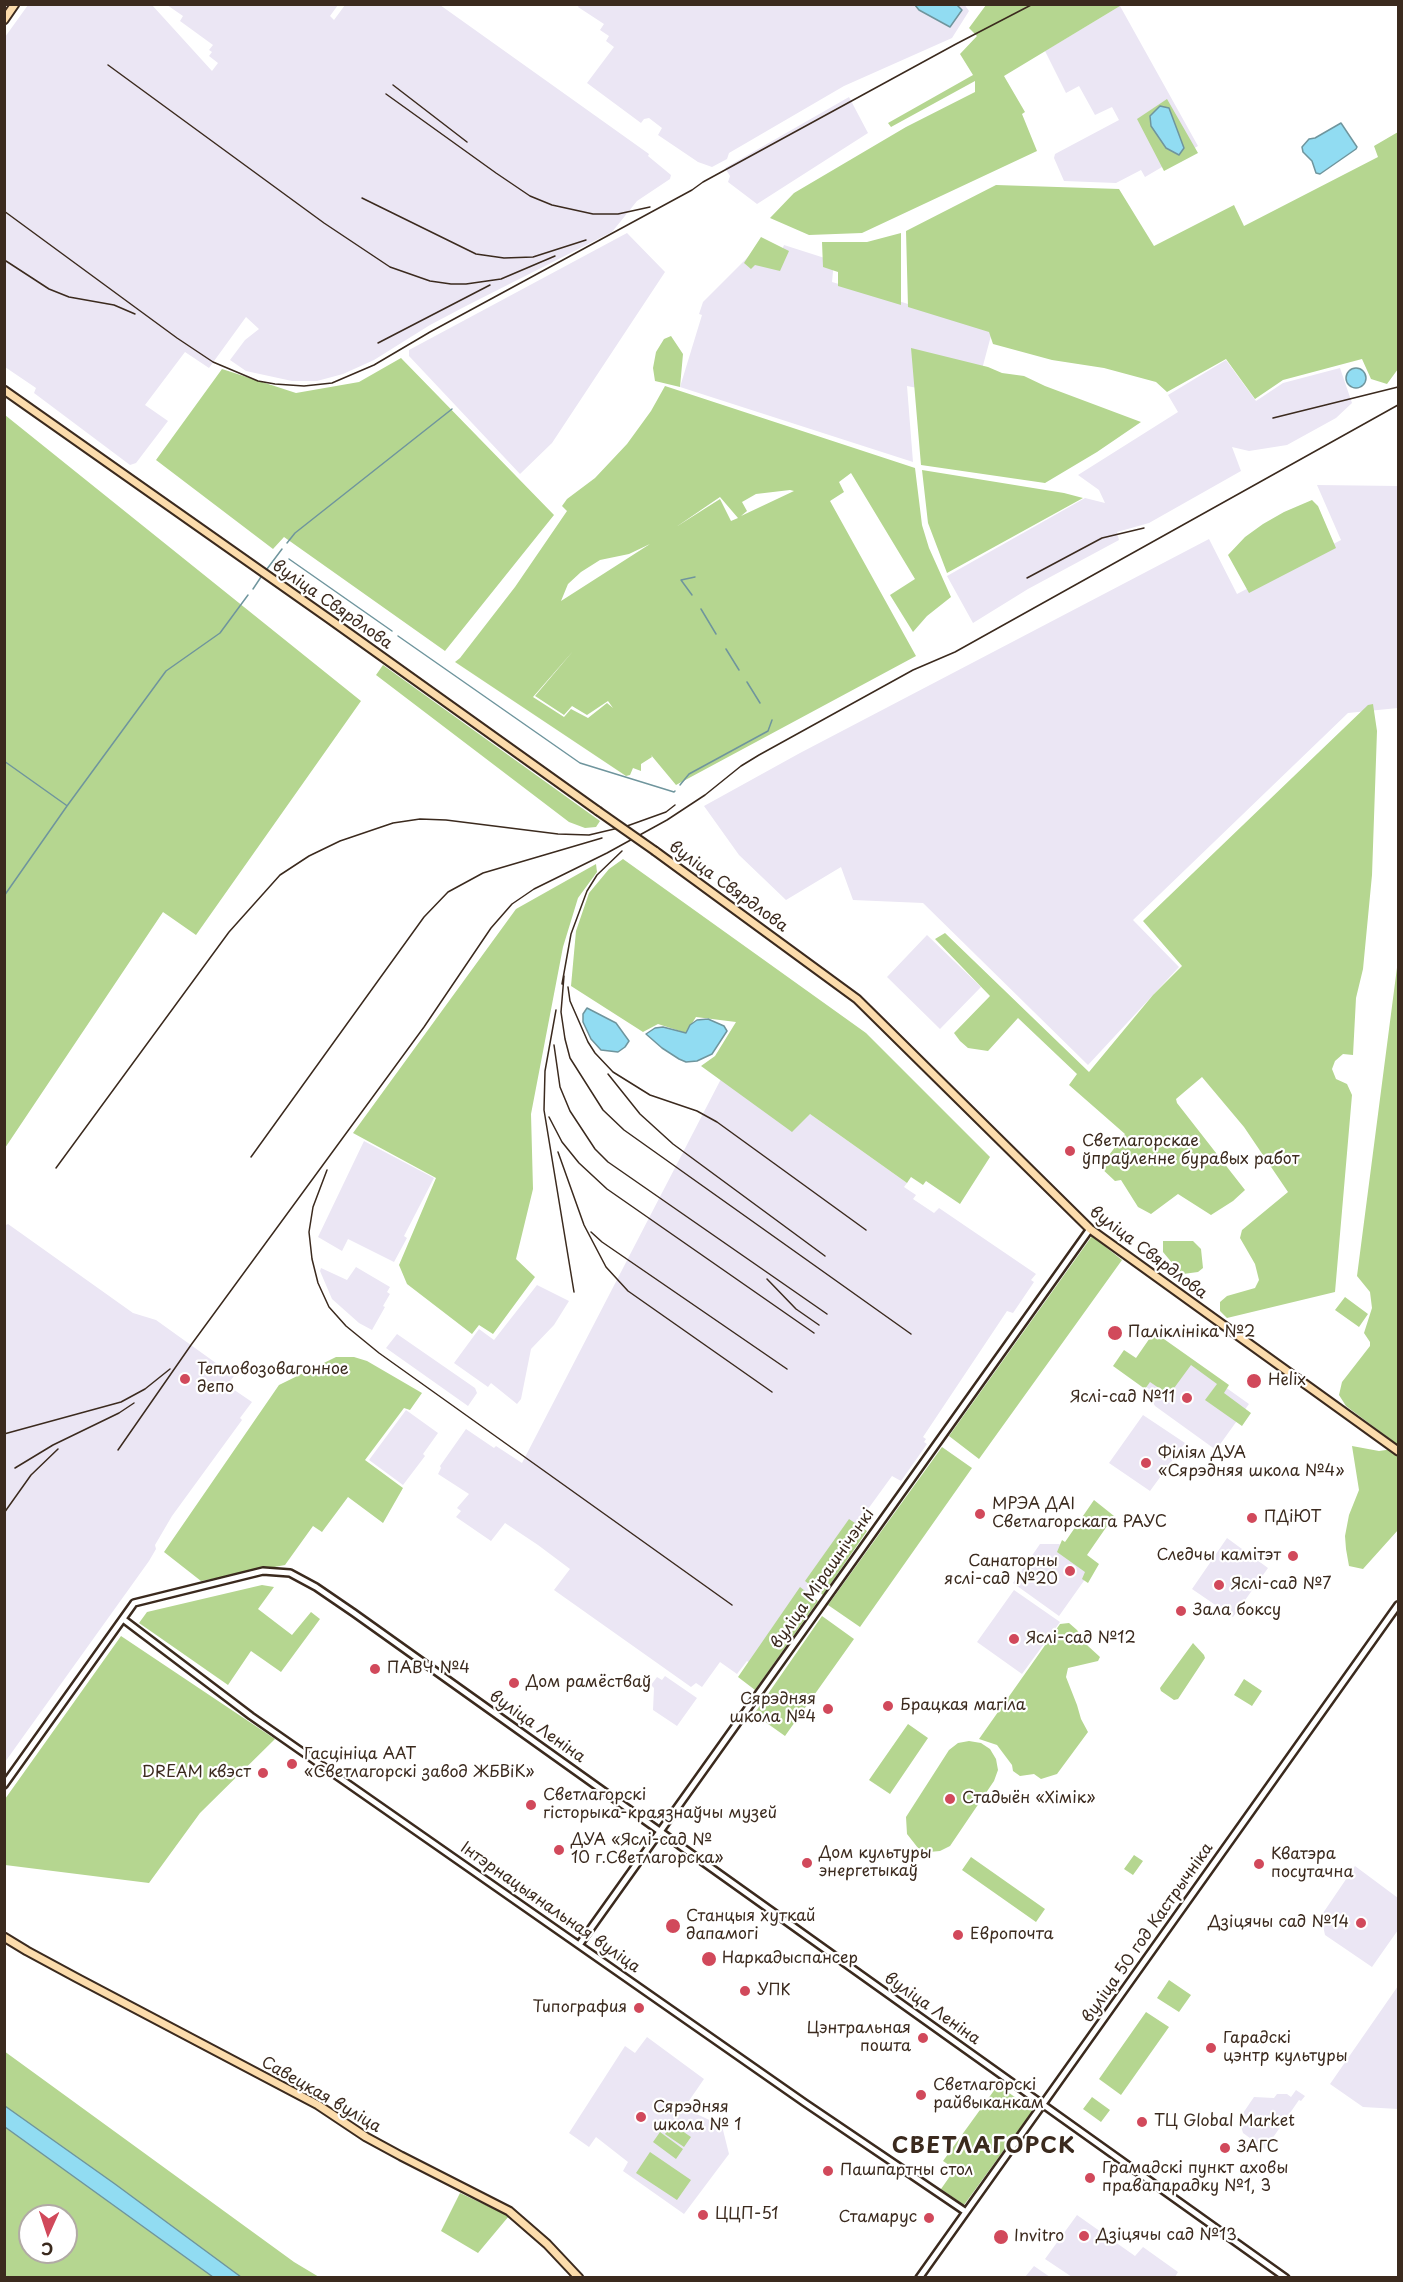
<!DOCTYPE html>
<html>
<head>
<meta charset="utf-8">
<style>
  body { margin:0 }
  #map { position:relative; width:1403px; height:2282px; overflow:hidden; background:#fff; font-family:"Playpen Sans",sans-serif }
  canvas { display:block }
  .frame { position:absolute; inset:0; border:6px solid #3b2a1e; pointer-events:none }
  .north { position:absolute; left:18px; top:2204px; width:60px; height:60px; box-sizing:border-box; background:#fff; border:2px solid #b1aaa5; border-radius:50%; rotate:183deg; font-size:16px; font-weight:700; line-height:24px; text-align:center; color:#3b2a1e }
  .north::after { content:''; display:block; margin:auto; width:21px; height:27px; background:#d1495b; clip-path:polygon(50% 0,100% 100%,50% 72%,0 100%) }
</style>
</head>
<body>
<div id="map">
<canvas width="1403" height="2282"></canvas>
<div class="frame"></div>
<div class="north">С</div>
</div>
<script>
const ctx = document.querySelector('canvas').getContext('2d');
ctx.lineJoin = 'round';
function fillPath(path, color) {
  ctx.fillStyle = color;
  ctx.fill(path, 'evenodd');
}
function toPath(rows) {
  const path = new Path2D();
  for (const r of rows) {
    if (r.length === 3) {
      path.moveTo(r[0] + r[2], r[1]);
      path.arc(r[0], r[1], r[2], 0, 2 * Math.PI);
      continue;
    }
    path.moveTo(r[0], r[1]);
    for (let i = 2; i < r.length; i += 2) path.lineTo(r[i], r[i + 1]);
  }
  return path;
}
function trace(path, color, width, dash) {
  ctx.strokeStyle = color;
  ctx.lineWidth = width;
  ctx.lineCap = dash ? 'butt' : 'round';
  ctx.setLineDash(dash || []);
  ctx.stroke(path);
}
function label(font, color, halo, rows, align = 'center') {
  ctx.font = font + ' "Playpen Sans",sans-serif';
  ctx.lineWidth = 4.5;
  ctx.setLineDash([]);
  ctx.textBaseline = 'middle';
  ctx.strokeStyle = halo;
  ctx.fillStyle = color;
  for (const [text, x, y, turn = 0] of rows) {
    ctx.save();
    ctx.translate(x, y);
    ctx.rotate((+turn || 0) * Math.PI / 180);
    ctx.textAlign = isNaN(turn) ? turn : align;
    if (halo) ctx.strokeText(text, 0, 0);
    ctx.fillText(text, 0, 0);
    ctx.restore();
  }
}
fillPath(toPath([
  [580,4,964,4,969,11,952,38,844,86,729,153,727,159,712,167,698,162,658,135,662,128,649,118,644,119,641,123,587,83,614,47,606,41,609,36,600,30,604,24,578,7],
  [28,5,152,5,212,71,218,63,209,56,212,52,209,50,213,45,180,21,183,16,167,5,338,5,330,16,334,20,345,5,440,5,649,154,648,156,671,175,670,179,637,201,612,232,466,306,430,325,374,360,343,374,317,381,292,381,246,371,230,360,245,340,259,329,246,317,209,368,185,352,145,405,168,421,136,463,130,465,34,393,36,388,5,367,5,37],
  [1120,6,1198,146,1145,177,1141,170,1116,183,1064,181,1054,158,1055,154,1119,120,1112,107,1095,115,1079,86,1066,93,1045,51],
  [849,97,868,133,757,204,728,182,730,176,725,168],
  [627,233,665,272,552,443,520,474,409,356,409,350],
  [784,245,834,261,832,282,905,303,992,332,974,399,907,386,913,462,680,387,702,315,699,314,703,302,752,253,778,260],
  [1226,360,1256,401,1283,383,1340,368,1352,403,1336,418,1287,445,1249,451,1232,447,1241,471,1149,523,1117,532,1119,540,1028,589,973,623,947,576,1085,498,1105,503,1099,490,1078,475,1178,412,1168,395],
  [1317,485,1398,486,1398,708,1348,713,1133,920,1179,967,1088,1065,923,903,853,900,841,867,786,900,739,855,704,806,800,753,1209,539,1237,594,1341,540],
  [927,935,981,987,940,1029,887,977],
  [721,1079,810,1114,907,1183,904,1187,916,1195,913,1199,934,1213,939,1208,1036,1274,1031,1280,1034,1282,1013,1313,1007,1311,923,1437,926,1439,924,1442,927,1444,901,1481,892,1476,754,1666,747,1661,737,1674,720,1662,702,1687,696,1683,691,1687,554,1590,570,1569,538,1545,505,1523,491,1541,456,1517,461,1511,457,1508,469,1494,438,1474,441,1468,440,1466,466,1429,494,1448,496,1446,522,1463],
  [364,1141,434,1178,404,1236,407,1238,394,1262,348,1239,342,1251,318,1237],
  [8,1224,133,1313,156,1320,234,1376,227,1385,252,1402,240,1418,242,1420,172,1516,155,1545,156,1549,149,1561,5,1762,4,1226],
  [356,1267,390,1287,387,1292,390,1294,383,1306,385,1307,372,1330,359,1323,332,1299,320,1271,321,1268,347,1280],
  [537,1285,569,1301,554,1325,531,1349,521,1399,517,1404,491,1383,488,1387,454,1363,479,1329,494,1340],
  [397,1334,475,1388,477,1393,468,1406,386,1348],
  [1176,1352,1249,1404,1216,1450,1155,1406,1147,1392,1149,1389,1142,1384],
  [406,1410,438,1433,423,1454,425,1456,403,1485,369,1460],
  [1143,1415,1185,1443,1150,1491,1109,1463],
  [1227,1538,1268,1568,1233,1617,1192,1589],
  [1040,1544,1059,1544,1093,1568,1059,1616,1013,1583],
  [1014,1590,1060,1622,1022,1674,977,1642],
  [665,1676,697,1698,677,1726,653,1710,654,1688,651,1685,657,1677,662,1680],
  [1355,1866,1398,1898,1398,1930,1372,1967,1325,1935,1321,1916],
  [1398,1986,1398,2109,1363,2107,1330,2084],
  [647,2037,704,2079,684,2108,722,2126,729,2154,684,2214,623,2171,628,2162,596,2137,589,2147,569,2133,625,2046,635,2053],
  [1296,2090,1305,2096,1301,2101,1299,2100,1265,2149,1243,2133,1239,2119,1254,2097,1274,2098,1277,2094,1287,2094,1291,2097],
  [1077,2215,1135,2256,1143,2247,1178,2272,1175,2277,1072,2277,1045,2259],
  [1034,2266,1050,2277,1025,2277]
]), '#ebe6f4');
fillPath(toPath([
  [1119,5,1120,6,1004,76,1025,112,1022,114,1037,151,862,233,809,235,770,218,794,193,906,127,975,92,975,81,891,127,888,123,973,75,960,54,977,36,969,28,986,5],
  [1167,99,1198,153,1164,171,1137,119],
  [1398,132,1398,369,1387,384,1371,379,1362,359,1283,380,1255,399,1226,359,1167,392,1156,382,1104,368,1052,360,993,344,989,332,908,307,906,231,996,185,1119,189,1154,246,1234,205,1244,226,1378,157,1374,146],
  [901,233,901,305,838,286,838,272,823,267,822,242,867,242],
  [761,237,789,251,780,271,755,265,751,269,744,263],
  [671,336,683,354,680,387,655,381,653,368,656,352,664,339],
  [911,348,988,367,1002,373,1024,376,1045,386,1141,422,1097,452,1045,483,921,465],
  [401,358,554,515,445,651,284,537,273,549,156,460,222,369,296,393,359,382],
  [665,386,915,468,922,525,929,548,951,597,927,616,913,632,890,595,915,579,851,473,839,482,844,492,830,501,916,656,676,785,651,755,652,757,641,764,641,771,633,768,630,775,626,776,455,662,460,658,515,587,567,511,562,506,567,499,595,478,627,444,651,411],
  [790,490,794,491,741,516,747,511,742,502,756,494],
  [720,497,738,518,731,521,720,499,676,527],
  [650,544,561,601,568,584,581,572,600,560,629,554],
  [574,650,535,696,564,715,572,706,587,715,608,701,613,708,607,703,588,718,571,709,564,717,533,697],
  [5,415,361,701,196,935,163,912,5,1148],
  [922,470,1064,493,1083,498,947,573,928,523],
  [1312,500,1318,506,1336,548,1249,593,1228,555,1245,537,1263,524,1284,512],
  [383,665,600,821,596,827,585,828,569,822,376,675],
  [1373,704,1377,731,1372,875,1363,969,1356,998,1353,1055,1343,1054,1335,1061,1332,1069,1336,1079,1347,1084,1352,1095,1335,1292,1227,1318,1220,1311,1220,1302,1227,1296,1255,1288,1259,1280,1255,1264,1240,1238,1242,1230,1288,1192,1244,1127,1202,1077,1176,1099,1177,1103,1245,1190,1233,1201,1211,1215,1178,1194,1151,1214,1138,1207,1121,1180,1115,1181,1100,1167,1125,1134,1069,1085,1077,1074,1018,1018,988,1051,968,1048,960,1041,954,1033,990,996,935,939,945,933,1089,1072,1153,995,1182,966,1143,921,1368,705],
  [623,859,866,1033,990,1157,960,1204,926,1181,923,1185,911,1177,907,1183,810,1114,792,1132,701,1066,715,1056,736,1022,696,1017,686,1033,658,1024,643,1032,571,986,576,931,589,893,609,869],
  [596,864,597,872,578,898,563,947,531,1114,533,1189,516,1259,535,1277,493,1334,479,1325,472,1334,407,1284,399,1265,436,1178,353,1133,516,909],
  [1398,960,1398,1445,1346,1406,1339,1395,1342,1382,1370,1346,1370,1342,1364,1333,1372,1308,1370,1292,1357,1276],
  [1092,1236,1122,1260,979,1459,949,1436],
  [1163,1241,1193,1241,1201,1249,1203,1268,1198,1272,1183,1274,1178,1270,1163,1252],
  [1345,1297,1368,1314,1359,1327,1335,1310],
  [1154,1332,1229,1385,1224,1393,1251,1413,1242,1426,1205,1400,1217,1384,1191,1365,1169,1395,1150,1382,1145,1389,1113,1366,1124,1350,1136,1358],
  [336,1357,354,1357,367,1361,422,1393,410,1410,404,1408,365,1460,403,1488,383,1523,348,1497,322,1532,313,1526,285,1565,201,1581,164,1552,279,1385],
  [1352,1446,1379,1451,1393,1449,1398,1453,1398,1530,1363,1569,1349,1566,1346,1549,1345,1536,1349,1515,1359,1490],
  [942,1447,972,1468,860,1627,828,1605],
  [1094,1500,1114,1516,1087,1555,1099,1564,1088,1583,1082,1579,1085,1572,1057,1552,1062,1540,1065,1542],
  [849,1519,867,1531,823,1595,805,1581],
  [262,1585,274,1587,258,1609,292,1635,311,1612,320,1619,281,1672,251,1651,228,1685,139,1623,147,1612],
  [800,1587,818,1601,755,1690,738,1677],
  [822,1616,854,1639,785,1736,754,1714],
  [1069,1623,1077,1630,1088,1646,1100,1657,1098,1661,1068,1668,1066,1677,1077,1705,1081,1719,1088,1732,1057,1774,1041,1779,1034,1774,1020,1776,1013,1771,1012,1765,997,1745,979,1739,1060,1624],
  [121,1636,275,1739,200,1813,149,1883,5,1865,5,1799],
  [1193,1643,1204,1655,1205,1658,1178,1699,1174,1700,1161,1691,1160,1688],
  [1244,1679,1262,1691,1252,1706,1234,1695],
  [908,1724,928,1738,890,1794,869,1780],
  [969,1741,981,1743,990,1749,996,1759,998,1770,994,1781,950,1846,940,1851,929,1852,918,1848,907,1834,906,1817,949,1750,958,1743],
  [1134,1855,1143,1861,1133,1875,1124,1869],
  [971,1857,1045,1909,1036,1922,962,1870],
  [1169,1980,1191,1995,1179,2012,1157,1998],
  [1146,2012,1169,2027,1121,2095,1099,2079],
  [4,2051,294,2262,319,2277,5,2277],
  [30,2216,66,2216,66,2252,30,2252],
  [998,2085,1033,2110,964,2205,941,2189,955,2169,943,2161],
  [1092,2097,1110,2110,1101,2122,1083,2109],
  [672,2124,691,2137,684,2147,665,2134],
  [660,2132,683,2149,676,2159,653,2142],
  [650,2152,691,2180,677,2200,636,2173],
  [460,2193,509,2216,478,2253,441,2231]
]), '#b5d690');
const water = toPath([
  [915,5,957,5,962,10,950,27,919,10,915,5],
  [1160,106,1169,108,1184,148,1179,155,1166,148,1151,126,1150,116,1160,106],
  [1341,123,1357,147,1356,149,1320,174,1316,173,1312,161,1303,152,1302,147,1309,139,1315,138,1341,123],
  [1356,378,10],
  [587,1008,616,1023,629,1041,625,1047,618,1052,601,1050,591,1039,583,1022,583,1014,587,1008],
  [708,1019,724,1026,727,1031,712,1054,697,1061,686,1062,679,1059,662,1048,646,1034,655,1028,663,1027,686,1033,690,1025,697,1020,708,1019],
  [5,2106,115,2184,241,2277,213,2277,5,2127,5,2106]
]);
fillPath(water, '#91dcf2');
trace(water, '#6f959d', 1.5);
trace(toPath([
  [287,543,295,533,452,409],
  [289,559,392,631],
  [267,569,282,549],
  [253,589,261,577],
  [692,595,681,580,695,577],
  [701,609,716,634],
  [398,636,580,763,674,792,675,791],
  [726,649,739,670],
  [747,682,760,703],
  [4,761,66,805],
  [680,785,689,774,768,731,772,720],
  [4,896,67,806,166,671,220,633,248,595]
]), '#6f959d', 1.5);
const minor = toPath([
  [123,1619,251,1716,805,2103,966,2212],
  [4,1785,134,1603,263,1571,290,1573,316,1587,354,1613,1286,2278],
  [579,1945,1090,1229],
  [919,2278,1398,1605]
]);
const major = toPath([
  [4,20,15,4],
  [4,390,328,618,598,811],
  [655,851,857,999,1090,1229,1398,1451],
  [4,1937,27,1951,77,1978,318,2105,366,2137,401,2156,509,2211,547,2244,579,2278]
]);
trace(minor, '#3b2a1e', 10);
trace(major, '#3b2a1e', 11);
trace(minor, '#fff', 5);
trace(major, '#fcdcac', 7);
trace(toPath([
  [108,65,324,223,390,267,430,281,451,284,466,284,501,279,555,256],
  [393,85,467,142],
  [386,94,496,173,530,196,552,205,593,214,618,214,650,207],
  [362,198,476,254,504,258,533,257,586,240],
  [4,211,177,338,213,362,258,381,275,384,304,386,332,383,374,365,430,332,692,190,703,182,956,44,1033,4],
  [6,261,49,289,69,297,114,305,135,314],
  [378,343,490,285],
  [1273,418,1398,387],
  [1027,578,1102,538,1144,528],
  [564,976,561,1012,565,1039,570,1058,603,1110,624,1130,911,1334],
  [562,984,571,934,587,891,597,875,622,851],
  [568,987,570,1001,588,1042,595,1053,613,1072,650,1095,697,1111,717,1122,866,1230],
  [556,1010,545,1071,544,1110,574,1292],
  [554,1045,560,1087,570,1111,595,1149,608,1162,827,1314],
  [608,1074,640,1114,673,1144,825,1256],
  [549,1117,562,1142,579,1163,607,1189,814,1333],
  [558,1152,584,1225,606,1267,628,1291,772,1392],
  [251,1157,424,917,448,892,483,873,602,838],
  [56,1168,229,932,280,875,309,856,340,841,393,823,420,819,446,820,558,834,589,835,627,826,666,812,675,805],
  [327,1170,313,1207,309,1232,312,1259,318,1283,329,1307,346,1326,379,1353,732,1605],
  [591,1232,602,1242,787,1369],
  [767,1279,796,1309,819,1325],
  [4,1434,121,1402,145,1389,170,1369],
  [118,1450,191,1345,424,1027,491,928,512,904,534,889,607,853,667,820,705,795,741,766,759,755,913,670,955,652,1398,405],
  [15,1468,53,1445,119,1413,134,1403],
  [4,1513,31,1475,58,1449]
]), '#3b2a1e', 1.5);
const majorBridge = toPath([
  [598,811,655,851]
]);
trace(majorBridge, '#3b2a1e', 11, []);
trace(majorBridge, '#fcdcac', 7);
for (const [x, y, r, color] of [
  [1070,1151,6,"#d1495b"],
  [1115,1333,8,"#d1495b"],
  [185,1379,6,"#d1495b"],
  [1254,1381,8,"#d1495b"],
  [1187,1398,6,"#d1495b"],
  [1146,1463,6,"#d1495b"],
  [980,1514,6,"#d1495b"],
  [1252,1518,6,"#d1495b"],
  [1293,1556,6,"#d1495b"],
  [1070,1571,6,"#d1495b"],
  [1219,1585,6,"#d1495b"],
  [1181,1611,6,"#d1495b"],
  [1014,1639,6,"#d1495b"],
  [375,1669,6,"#d1495b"],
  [514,1683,6,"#d1495b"],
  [888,1706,6,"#d1495b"],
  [828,1709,6,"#d1495b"],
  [292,1764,6,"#d1495b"],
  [263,1773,6,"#d1495b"],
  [950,1799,6,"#d1495b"],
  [531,1805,6,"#d1495b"],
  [559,1850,6,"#d1495b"],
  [807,1863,6,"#d1495b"],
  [1259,1864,6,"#d1495b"],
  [1361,1923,6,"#d1495b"],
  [673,1926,8,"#d1495b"],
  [958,1935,6,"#d1495b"],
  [709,1959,8,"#d1495b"],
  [745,1991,6,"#d1495b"],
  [639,2008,6,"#d1495b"],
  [923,2038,6,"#d1495b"],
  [1211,2048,6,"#d1495b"],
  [921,2095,6,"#d1495b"],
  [641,2117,6,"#d1495b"],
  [1142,2122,6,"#d1495b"],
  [1225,2148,6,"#d1495b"],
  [828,2171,6,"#d1495b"],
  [1090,2178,6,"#d1495b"],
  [703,2215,6,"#d1495b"],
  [929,2218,6,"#d1495b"],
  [1084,2236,6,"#d1495b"],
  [1001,2237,8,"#d1495b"]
]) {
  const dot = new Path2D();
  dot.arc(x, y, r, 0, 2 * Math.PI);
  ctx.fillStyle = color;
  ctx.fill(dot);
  trace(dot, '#fff', 2);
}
label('16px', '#3b2a1e', '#fff', [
  ["вуліца Свярдлова",332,605,35],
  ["вуліца Свярдлова",728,887,36],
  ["вуліца Свярдлова",1148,1253,37],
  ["вуліца Мірашнічэнкі",823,1579,-55],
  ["вуліца Леніна",537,1727,35],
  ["Інтэрнацыянальная вуліца",550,1908,35],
  ["вуліца 50 год Кастрычніка",1148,1933,-55],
  ["вуліца Леніна",932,2009,35],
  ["Савецкая вуліца",321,2095,30]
]);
label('16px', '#3b2a1e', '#fff', [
  ["Светлагорскае",1082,1142],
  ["ўпраўленне буравых работ",1082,1160],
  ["Паліклініка №2",1128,1333],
  ["Тепловозовагонное",197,1370],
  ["депо",197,1388],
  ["Helix",1268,1381],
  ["Яслі-сад №11",1175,1398,"right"],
  ["Філіял ДУА",1158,1454],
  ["«Сярэдняя школа №4»",1158,1472],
  ["МРЭА ДАІ",992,1505],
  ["Светлагорскага РАУС",992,1523],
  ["ПДіЮТ",1264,1518],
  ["Следчы камітэт",1281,1556,"right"],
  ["Санаторны",1058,1562,"right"],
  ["яслі-сад №20",1058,1580,"right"],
  ["Яслі-сад №7",1231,1585],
  ["Зала боксу",1193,1611],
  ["Яслі-сад №12",1026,1639],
  ["ПАВЧ №4",387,1669],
  ["Дом рамёстваў",526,1683],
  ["Сярэдняя",816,1700,"right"],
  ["школа №4",816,1718,"right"],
  ["Брацкая магіла",900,1706],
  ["Гасцініца ААТ",304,1755],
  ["«Светлагорскі завод ЖБВіК»",304,1773],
  ["DREAM квэст",251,1773,"right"],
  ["Светлагорскі",543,1796],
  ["гісторыка-краязнаўчы музей",543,1814],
  ["Стадыён «Хімік»",962,1799],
  ["ДУА «Яслі-сад №",571,1841],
  ["10 г.Светлагорска»",571,1859],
  ["Дом культуры",819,1854],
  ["энергетыкаў",819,1872],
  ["Кватэра",1271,1855],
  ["посутачна",1271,1873],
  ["Станцыя хуткай",686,1917],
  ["дапамогі",686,1935],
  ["Дзіцячы сад №14",1349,1923,"right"],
  ["Европочта",970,1935],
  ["Наркадыспансер",722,1959],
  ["УПК",757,1991],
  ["Типография",627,2008,"right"],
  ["Цэнтральная",911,2029,"right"],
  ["пошта",911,2047,"right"],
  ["Гарадскі",1223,2039],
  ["цэнтр культуры",1223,2057],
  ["Светлагорскі",933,2086],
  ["райвыканкам",933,2104],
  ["Сярэдняя",653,2108],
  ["школа № 1",653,2126],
  ["ТЦ Global Market",1154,2122],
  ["ЗАГС",1237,2148],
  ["Грамадскі пункт аховы",1102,2169],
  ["правапарадку №1, 3",1102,2187],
  ["Пашпартны стол",840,2171],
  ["ЦЦП-51",715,2215],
  ["Стамарус",917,2218,"right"],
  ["Дзіцячы сад №13",1096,2236],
  ["Invitro",1014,2237]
], 'left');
ctx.letterSpacing = '1.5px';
label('bold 22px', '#3b2a1e', '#fff', [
  ["СВЕТЛАГОРСК",984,2147]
]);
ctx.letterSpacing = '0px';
</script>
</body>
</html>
